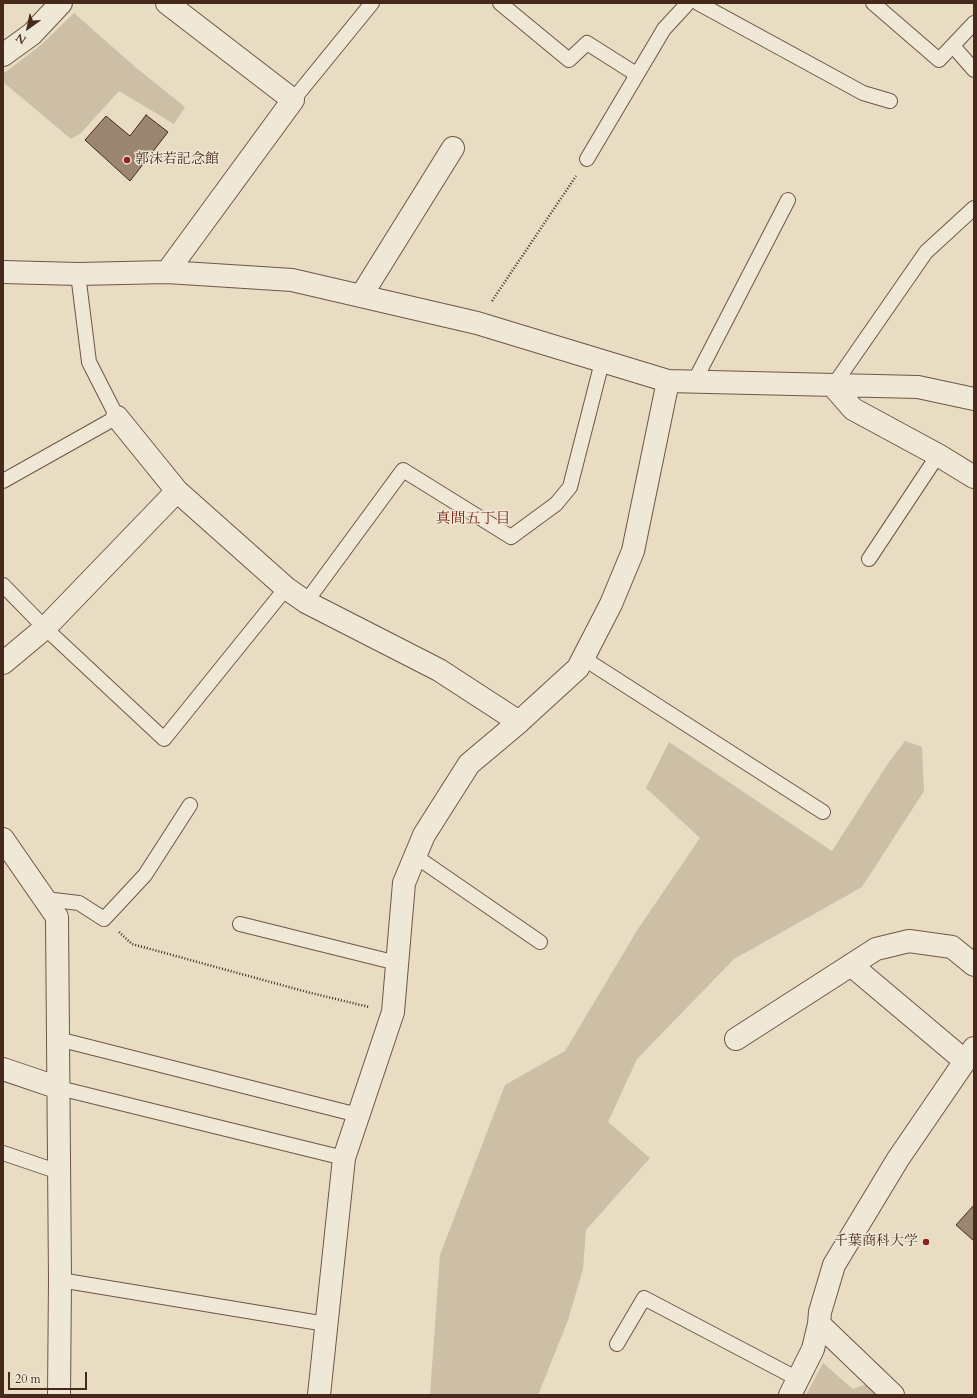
<!DOCTYPE html>
<html>
<head>
<meta charset="utf-8">
<style>
  body { margin:0 }
  #map { position:relative; width:977px; height:1398px; overflow:hidden; background:#e8dcc2; font-family:Cardo,serif }
  canvas { display:block }
  .frame { position:absolute; inset:0; border:4px solid #47291b; pointer-events:none }
  .north { position:absolute; left:8px; top:8px; width:40px; height:40px; -webkit-text-stroke:3px #f0e8d7; paint-order:stroke; rotate:213deg; font-size:11px; font-weight:700; line-height:16px; text-align:center; color:#47291b }
  .north::after { content:''; display:block; margin:auto; width:14px; height:18px; background:#47291b; clip-path:polygon(50% 0,100% 100%,50% 72%,0 100%) }
  .scale { position:absolute; left:8px; top:1372px; width:79px; height:18px; box-sizing:border-box; border:2px solid #47291b; border-top:0; padding-left:5px; font-size:12px; line-height:14px; white-space:nowrap; color:#47291b; -webkit-text-stroke:3px #f0e8d7; paint-order:stroke }
</style>
</head>
<body>
<div id="map">
<canvas width="977" height="1398"></canvas>
<div class="frame"></div>
<div class="north">N</div>
<div class="scale">20 m</div>
</div>
<script>
const ctx = document.querySelector('canvas').getContext('2d');
ctx.lineJoin = 'round';
function fillPath(path, color) {
  ctx.fillStyle = color;
  ctx.fill(path, 'evenodd');
}
function toPath(rows) {
  const path = new Path2D();
  for (const r of rows) {
    path.moveTo(r[0], r[1]);
    for (let i = 2; i < r.length; i += 2) path.lineTo(r[i], r[i + 1]);
  }
  return path;
}
function trace(path, color, width, dash) {
  ctx.strokeStyle = color;
  ctx.lineWidth = width;
  ctx.lineCap = dash ? 'butt' : 'round';
  ctx.setLineDash(dash || []);
  ctx.stroke(path);
}
function label(font, color, halo, rows, align = 'center') {
  ctx.font = font + ' Cardo,"Noto Serif JP",serif';
  ctx.lineWidth = 3;
  ctx.setLineDash([]);
  ctx.textBaseline = 'middle';
  ctx.strokeStyle = halo;
  ctx.fillStyle = color;
  for (const [text, x, y, turn = 0] of rows) {
    ctx.save();
    ctx.translate(x, y);
    ctx.rotate((+turn || 0) * Math.PI / 180);
    ctx.textAlign = isNaN(turn) ? turn : align;
    if (halo) ctx.strokeText(text, 0, 0);
    ctx.fillText(text, 0, 0);
    ctx.restore();
  }
}
fillPath(toPath([
  [74,13,134,66,185,107,174,124,119,91,81,133,71,139,3,82,3,74,41,45],
  [905,741,922,747,924,791,862,887,734,959,637,1059,608,1122,650,1158,586,1230,583,1269,568,1320,538,1395,430,1395,440,1255,505,1085,565,1051,638,929,700,838,646,788,669,742,832,851,887,765],
  [823,1363,853,1389,867,1384,879,1395,806,1395]
]), '#cdbea6');
const building = toPath([
  [146,115,168,132,130,181,85,140,106,116,130,136,146,115],
  [974,1205,974,1241,956,1225,974,1205]
]);
fillPath(building, '#9b8672');
trace(building, '#47291b', 1);
const service = toPath([
  [500,3,569,60,587,43,636,74],
  [698,3,863,93,890,101],
  [873,3,939,60,974,23],
  [953,46,974,70],
  [293,100,372,3],
  [587,159,664,29,688,3],
  [694,382,788,200],
  [833,386,926,252,974,208],
  [3,481,117,417,89,362,78,274],
  [869,559,938,455],
  [3,585,45,628,164,739,286,588],
  [306,602,403,470,511,537,556,504,570,487,602,362],
  [583,658,823,812],
  [415,856,540,942],
  [45,899,79,903,104,919,145,875,190,805],
  [240,924,397,963],
  [58,1039,358,1115],
  [59,1088,344,1158],
  [3,1153,59,1172],
  [60,1280,326,1324],
  [617,1344,644,1298,798,1379]
]);
const minor = toPath([
  [3,55,32,34,61,3],
  [3,272,78,274,167,272,292,280,477,323,668,381,918,387,974,399],
  [167,272,293,100,167,3],
  [361,296,453,148],
  [833,386,853,409,938,455,974,477],
  [117,417,177,491,286,588,306,602,439,670,519,722],
  [3,663,45,628,177,491],
  [3,839,57,917,60,1280,59,1395],
  [851,965,965,1061],
  [736,1039,876,949,909,941,952,947,974,965],
  [3,1069,59,1088],
  [819,1324,893,1395],
  [319,1395,344,1158,393,1012,404,883,424,835,469,764,519,722,578,668,611,604,633,551,668,381],
  [790,1395,813,1349,819,1324,820,1312,834,1265,898,1159,974,1048]
]);
trace(service, '#6f5645', 16);
trace(minor, '#6f5645', 24);
trace(toPath([
  [492,301,576,176],
  [119,932,132,944,307,992,369,1007]
]), '#47291b', 2.5, [1, 2]);
trace(service, '#f0e8d7', 14);
trace(minor, '#f0e8d7', 22);
for (const [x, y, r, color] of [
  [127,160,4,"#8f2418"],
  [926,1242,4,"#8f2418"]
]) {
  const dot = new Path2D();
  dot.arc(x, y, r, 0, 2 * Math.PI);
  ctx.fillStyle = color;
  ctx.fill(dot);
  trace(dot, '#f0e8d7', 1.5);
}
label('14px', '#47291b', '#f0e8d7', [
  ["郭沫若記念館",135,160],
  ["千葉商科大学",918,1242,"right"]
], 'left');
label('15px', '#7a1f14', '#f0e8d7', [
  ["真間五丁目",473,520]
]);
</script>
</body>
</html>
